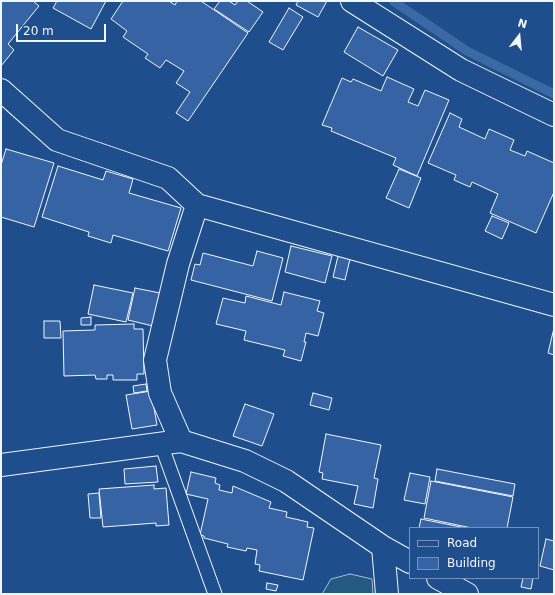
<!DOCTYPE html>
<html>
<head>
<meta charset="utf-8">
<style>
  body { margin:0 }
  #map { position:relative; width:555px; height:595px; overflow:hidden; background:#1f4e8c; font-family:"DejaVu Sans",sans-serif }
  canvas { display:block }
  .frame { position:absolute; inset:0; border:2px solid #f2f6ff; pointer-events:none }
  .legend { position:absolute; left:409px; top:527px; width:130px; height:52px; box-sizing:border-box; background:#1f4e8c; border:1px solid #7391ba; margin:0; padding:5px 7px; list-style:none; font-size:12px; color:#f2f6ff }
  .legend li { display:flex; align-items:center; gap:8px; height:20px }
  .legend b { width:20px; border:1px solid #7391ba }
  .north { position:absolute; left:499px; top:16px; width:40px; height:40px; -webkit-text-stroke:3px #1f4e8c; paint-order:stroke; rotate:16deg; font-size:11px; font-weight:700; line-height:16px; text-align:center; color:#f2f6ff }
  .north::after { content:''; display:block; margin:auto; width:14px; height:18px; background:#f2f6ff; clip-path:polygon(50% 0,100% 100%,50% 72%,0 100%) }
  .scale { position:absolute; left:16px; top:24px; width:90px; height:18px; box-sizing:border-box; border:2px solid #f2f6ff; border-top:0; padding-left:5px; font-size:12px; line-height:14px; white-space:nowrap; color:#f2f6ff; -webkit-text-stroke:3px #1f4e8c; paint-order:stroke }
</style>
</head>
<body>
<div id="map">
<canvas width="555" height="595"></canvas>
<div class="frame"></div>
<ul class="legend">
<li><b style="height:5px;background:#1f4e8c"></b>Road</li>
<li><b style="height:11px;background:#3563a3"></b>Building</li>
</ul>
<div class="north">N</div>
<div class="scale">20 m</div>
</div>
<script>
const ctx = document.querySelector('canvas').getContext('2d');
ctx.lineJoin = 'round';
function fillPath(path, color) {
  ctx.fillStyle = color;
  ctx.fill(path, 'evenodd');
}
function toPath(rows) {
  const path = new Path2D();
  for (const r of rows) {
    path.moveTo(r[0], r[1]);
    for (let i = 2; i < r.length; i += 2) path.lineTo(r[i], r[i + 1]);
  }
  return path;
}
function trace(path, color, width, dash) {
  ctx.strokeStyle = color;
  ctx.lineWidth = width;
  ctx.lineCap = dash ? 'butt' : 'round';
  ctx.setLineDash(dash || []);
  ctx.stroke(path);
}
const green = toPath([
  [350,574,372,579,373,594,322,594,331,579,350,574]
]);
fillPath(green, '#245a82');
trace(green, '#a8bbd7', 1);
trace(toPath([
  [393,1,467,51,554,94]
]), '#3b69a3', 9);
const building = toPath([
  [1,1,33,1,39,6,8,44,14,50,1,66,1,1],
  [57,1,106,1,91,29,53,8,57,1],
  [123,1,169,1,175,5,177,1,201,1,248,33,188,121,176,113,190,92,176,83,184,71,166,60,160,68,145,58,148,54,123,37,127,31,111,19,123,1],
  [220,1,229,1,235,5,238,1,247,1,263,12,249,32,214,9,220,1],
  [298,1,327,1,318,17,296,5,298,1],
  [289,8,303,17,283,50,269,42,289,8],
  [358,27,398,50,383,76,344,52,358,27],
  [387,77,414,89,408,102,418,106,425,90,449,100,417,176,393,165,396,158,331,131,332,128,322,125,342,78,351,82,353,79,381,91,387,77],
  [450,113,462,119,459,127,485,139,489,129,514,140,510,150,525,156,527,151,554,163,554,192,536,233,490,213,498,194,472,182,470,187,454,180,456,175,428,163,450,113],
  [6,149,54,163,34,227,1,217,1,165,6,149],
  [58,166,103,180,106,171,133,179,129,193,181,208,168,251,113,235,111,243,88,236,89,232,42,217,58,166],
  [399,169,421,178,409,208,386,198,399,169],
  [492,216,509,223,502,239,485,231,492,216],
  [291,246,332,256,325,283,285,272,291,246],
  [257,251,283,258,272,301,191,280,195,264,200,265,203,253,253,266,257,251],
  [338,256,350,259,345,280,333,277,338,256],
  [94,285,133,293,126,322,88,314,94,285],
  [135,288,160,293,153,326,128,320,135,288],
  [284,292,320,301,317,311,324,313,318,336,306,333,304,342,306,342,301,361,283,356,285,350,244,340,246,331,216,324,223,298,245,303,246,296,281,305,284,292],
  [91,317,91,325,81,325,81,318,91,317],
  [44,321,60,321,61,338,44,338,44,321],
  [134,324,134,329,143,329,144,374,137,374,137,380,113,380,113,375,107,375,107,379,96,379,95,375,64,376,63,331,95,330,95,325,134,324],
  [554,328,554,355,548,353,554,328],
  [146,384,147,391,134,393,133,386,146,384],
  [151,391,157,425,132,429,126,395,151,391],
  [313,393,332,398,329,410,310,405,313,393],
  [245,404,274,414,262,446,233,436,245,404],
  [326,434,381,445,374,478,378,479,373,508,354,504,358,486,322,479,323,473,319,472,326,434],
  [156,466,158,482,125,484,124,469,156,466],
  [437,469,515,484,513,496,435,481,437,469],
  [191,472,216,478,215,483,220,485,219,490,232,493,233,486,271,502,269,508,287,512,286,517,308,522,307,527,314,528,303,580,259,571,260,565,255,564,257,550,247,548,246,551,227,547,228,544,204,538,204,536,200,535,208,499,186,494,191,472],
  [410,473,430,477,425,504,404,500,410,473],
  [431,481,513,497,507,528,472,528,424,518,431,481],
  [154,485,154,489,166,488,169,525,156,526,156,523,103,527,99,489,154,485],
  [99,493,101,518,90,518,88,494,99,493],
  [421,519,466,528,419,528,421,519],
  [546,539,554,541,554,570,540,566,546,539],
  [523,578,533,578,531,589,521,587,523,578],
  [267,583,278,585,276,591,266,589,267,583]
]);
fillPath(building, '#3563a3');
trace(building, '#f2f6ff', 1);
const service = toPath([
  [161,444,215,594]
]);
const minor = toPath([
  [352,1,461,70,554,115],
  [1,90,57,140,168,178,197,205,554,305],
  [181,441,160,393,155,360,178,264,197,205],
  [1,465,181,441,245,461,286,481,383,547,410,562],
  [383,547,387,594],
  [438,578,467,594]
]);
trace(service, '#f2f6ff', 15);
trace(minor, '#f2f6ff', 24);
trace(service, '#1f4e8c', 13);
trace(minor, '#1f4e8c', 22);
</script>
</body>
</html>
